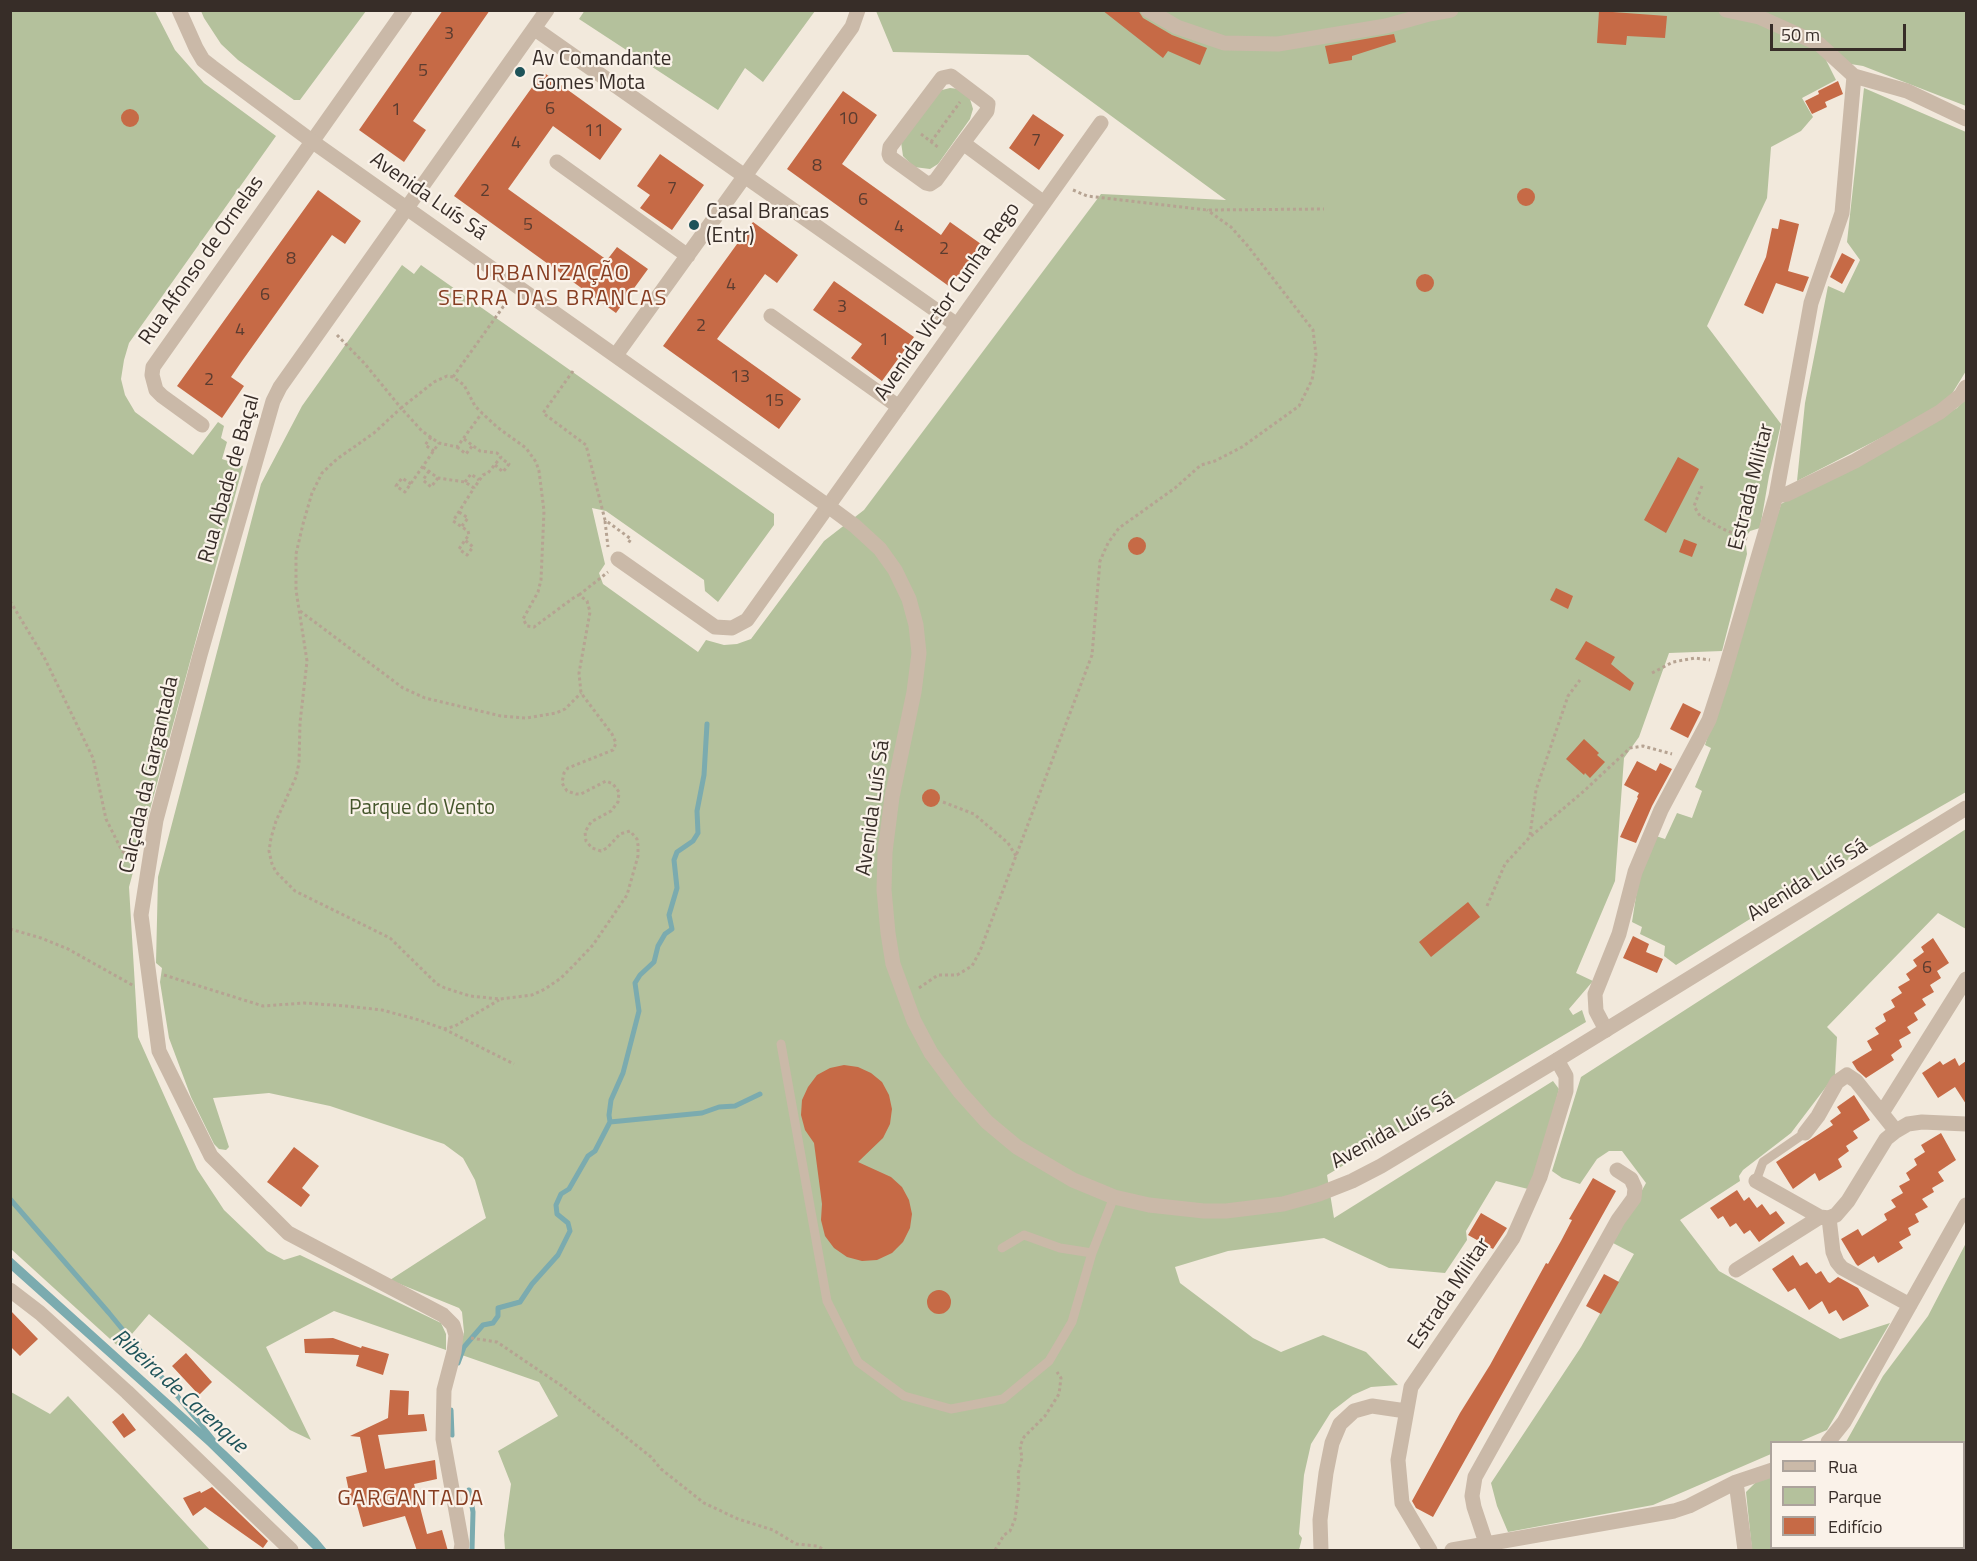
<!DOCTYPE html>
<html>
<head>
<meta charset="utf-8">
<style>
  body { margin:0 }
  #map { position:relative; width:1977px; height:1561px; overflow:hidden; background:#f2e9dc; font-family:"Titillium Web",sans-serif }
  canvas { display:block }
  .frame { position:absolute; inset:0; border:12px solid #372d28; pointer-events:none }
  .legend { position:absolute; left:1770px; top:1441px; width:195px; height:108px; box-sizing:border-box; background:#faf2e9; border:2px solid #aca39c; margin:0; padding:8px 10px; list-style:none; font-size:18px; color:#372d28 }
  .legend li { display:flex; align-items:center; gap:12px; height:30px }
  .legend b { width:30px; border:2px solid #aca39c }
  .scale { position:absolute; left:1770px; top:24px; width:136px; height:27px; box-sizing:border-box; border:3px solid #372d28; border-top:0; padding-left:8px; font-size:18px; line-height:21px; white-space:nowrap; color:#372d28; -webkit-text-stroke:4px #faf2e9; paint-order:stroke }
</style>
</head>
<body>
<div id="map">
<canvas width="1977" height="1561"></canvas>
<div class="frame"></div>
<ul class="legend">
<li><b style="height:8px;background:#cab9a8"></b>Rua</li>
<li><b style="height:16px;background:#b4c19c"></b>Parque</li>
<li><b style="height:16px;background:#c66a46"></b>Edifício</li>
</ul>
<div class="scale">50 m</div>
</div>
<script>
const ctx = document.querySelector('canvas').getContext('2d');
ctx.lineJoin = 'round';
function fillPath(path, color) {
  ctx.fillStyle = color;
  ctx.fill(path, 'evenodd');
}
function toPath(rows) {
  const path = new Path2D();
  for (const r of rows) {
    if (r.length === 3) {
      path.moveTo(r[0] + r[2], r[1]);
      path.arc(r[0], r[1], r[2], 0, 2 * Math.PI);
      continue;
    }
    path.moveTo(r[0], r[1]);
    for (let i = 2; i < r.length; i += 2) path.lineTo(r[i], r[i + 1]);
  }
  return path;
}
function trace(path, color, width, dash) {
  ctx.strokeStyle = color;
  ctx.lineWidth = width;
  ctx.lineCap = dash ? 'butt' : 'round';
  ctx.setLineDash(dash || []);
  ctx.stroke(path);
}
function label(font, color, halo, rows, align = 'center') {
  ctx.font = font + ' "Titillium Web",sans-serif';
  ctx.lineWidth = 4.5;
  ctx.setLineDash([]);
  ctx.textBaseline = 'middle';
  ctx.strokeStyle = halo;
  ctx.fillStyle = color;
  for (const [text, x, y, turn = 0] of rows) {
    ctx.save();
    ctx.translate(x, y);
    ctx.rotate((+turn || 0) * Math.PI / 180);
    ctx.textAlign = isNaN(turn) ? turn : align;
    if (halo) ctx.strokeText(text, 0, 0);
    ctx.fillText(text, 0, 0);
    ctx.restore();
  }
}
fillPath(toPath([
  [585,10,815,10,815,11,763,82,745,68,718,110,579,19],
  [10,11,155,11,175,50,204,83,276,136,129,343,124,360,121,379,125,395,135,412,193,455,218,422,224,426,221,438,227,442,222,459,243,466,129,887,138,1037,197,1169,224,1210,267,1251,284,1260,300,1255,441,1323,446,1334,446,1350,334,1311,266,1347,311,1440,290,1430,149,1314,120,1348,11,1249],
  [201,11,201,10,366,11,300,100,294,100,238,60,221,44,204,18],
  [876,11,1966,11,1966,106,1863,66,1826,60,1836,80,1802,98,1813,117,1801,131,1771,147,1767,198,1707,326,1781,424,1769,476,1760,528,1750,531,1743,541,1746,546,1747,554,1722,651,1669,653,1639,737,1624,758,1615,881,1576,973,1593,981,1569,1009,1573,1015,1582,1010,1586,1022,1327,1175,1334,1218,1553,1081,1559,1089,1544,1148,1528,1189,1496,1181,1466,1231,1467,1240,1445,1273,1389,1268,1324,1238,1228,1251,1175,1267,1180,1283,1253,1338,1281,1352,1323,1335,1366,1352,1398,1385,1371,1387,1353,1395,1331,1412,1311,1444,1304,1475,1299,1534,1302,1538,1299,1550,505,1550,504,1535,511,1484,498,1451,558,1416,539,1382,459,1354,464,1332,462,1312,459,1308,390,1280,486,1218,475,1180,463,1158,444,1144,330,1106,269,1093,213,1098,229,1147,226,1150,219,1149,214,1144,191,1097,169,1038,160,982,162,968,156,963,158,877,261,484,302,406,402,265,414,274,421,265,774,514,774,525,718,602,705,591,704,580,606,511,592,508,605,564,599,573,603,584,698,652,706,640,724,645,737,644,751,639,824,541,864,510,1101,194,1226,200,1028,55,893,52],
  [950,88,959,89,970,99,973,109,970,119,938,164,930,169,914,167,903,156,901,142,938,91],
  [1864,88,1966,132,1966,371,1945,405,1797,481,1805,403,1828,286,1844,293,1860,260,1847,242],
  [1966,398,1966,792,1816,878,1676,965,1664,956,1665,946,1640,934,1642,927,1632,922,1639,877,1656,836,1665,839,1677,813,1692,818,1702,791,1695,787,1711,748,1705,745,1781,504,1957,408],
  [1966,829,1966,929,1938,913,1827,1027,1837,1037,1835,1075,1791,1133,1743,1170,1739,1176,1740,1181,1680,1220,1719,1271,1840,1339,1890,1323,1827,1430,1799,1442,1772,1442,1771,1454,1653,1505,1508,1532,1497,1506,1491,1483,1581,1347,1634,1254,1613,1243,1646,1183,1622,1151,1609,1151,1597,1159,1580,1184,1562,1178,1552,1171,1581,1077],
  [1966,1243,1966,1488,1964,1495,1964,1442,1846,1442,1883,1376,1928,1316],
  [11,1392,50,1414,68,1396,210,1550,11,1550],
  [1771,1476,1772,1548,1819,1548,1817,1550,1752,1550,1746,1492,1757,1481],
  [1827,1548,1948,1548,1947,1550,1825,1550]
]), '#b4c19c');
fillPath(toPath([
  [11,1257,226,1451,317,1538,327,1550,314,1550,207,1445,11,1270]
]), '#7babaf');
trace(toPath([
  [610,1122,702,1113,719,1107,735,1106,760,1094],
  [10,1199,109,1313,216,1443],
  [458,1363,464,1347,483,1325,493,1323,498,1316,498,1308,520,1302,532,1284,558,1255,570,1231,568,1223,557,1214,556,1205,561,1194,569,1189,588,1156,595,1151,610,1122,609,1115,611,1100,623,1073,639,1011,635,983,640,975,654,962,658,946,665,934,672,929,669,915,677,888,674,860,677,852,693,841,698,833,697,811,704,775,707,724],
  [451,1410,452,1435],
  [469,1490,473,1512,472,1550]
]), '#7babaf', 5);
fillPath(toPath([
  [443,10,490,10,413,121,426,130,404,162,359,130],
  [1102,10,1138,10,1143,18,1172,35,1207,48,1200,65,1168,51,1163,58],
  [1599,11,1667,16,1665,38,1627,36,1626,45,1597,43],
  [1394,34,1396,42,1352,56,1352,60,1329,64,1325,46],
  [543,72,622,129,600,160,553,126,508,189,607,260,617,247,648,269,616,313,454,196],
  [1838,81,1843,94,1825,102,1827,107,1812,114,1805,101,1819,94,1818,91],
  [843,91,877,115,842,164,941,235,950,222,981,244,950,287,787,169],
  [130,118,9],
  [1033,114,1064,135,1039,170,1009,148],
  [660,154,704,185,672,230,640,208,650,195,637,186],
  [1526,197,9],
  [318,190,361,221,345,244,332,235,242,361,231,377,244,386,222,418,177,386],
  [1780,219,1799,224,1788,271,1809,277,1803,292,1776,283,1763,314,1744,305,1766,257,1772,228,1778,229],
  [753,222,798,255,777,283,765,274,717,339,801,399,779,429,663,346],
  [1842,253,1855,260,1842,284,1830,277],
  [1425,283,9],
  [834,281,914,337,882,381,851,358,862,344,813,310],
  [1678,457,1699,469,1666,533,1644,520],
  [1137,546,9],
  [1684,539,1697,544,1692,557,1679,552],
  [1556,588,1573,596,1568,609,1550,600],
  [1586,641,1615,657,1611,664,1634,683,1630,691,1575,659],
  [1683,703,1701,712,1688,738,1670,729],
  [1584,739,1599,753,1597,755,1605,762,1590,778,1585,773,1584,775,1566,759],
  [1637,761,1656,771,1660,763,1672,769,1652,806,1636,843,1620,837,1638,798,1637,797,1639,793,1624,785],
  [931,798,9],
  [1468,902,1480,917,1431,957,1419,942],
  [1633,936,1649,944,1646,952,1663,959,1657,973,1623,958],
  [1933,938,1949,963,1937,971,1941,978,1930,985,1934,992,1922,999,1926,1005,1914,1013,1918,1020,1907,1027,1911,1033,1899,1040,1902,1047,1891,1055,1894,1060,1866,1078,1857,1070,1852,1062,1872,1050,1867,1041,1879,1034,1875,1028,1886,1021,1883,1014,1895,1007,1891,1000,1902,993,1898,987,1910,980,1906,974,1917,966,1913,960,1924,952,1921,947],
  [1955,1058,1959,1066,1966,1061,1966,1104,1955,1087,1938,1098,1922,1073,1940,1061,1943,1065],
  [844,1065,858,1067,871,1073,882,1082,889,1095,892,1109,890,1124,883,1138,858,1162,891,1177,902,1187,909,1200,912,1214,910,1228,903,1242,892,1253,877,1260,862,1261,847,1257,834,1248,825,1236,821,1220,822,1204,814,1143,805,1130,801,1115,802,1100,808,1087,817,1075,830,1068],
  [1854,1095,1870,1120,1853,1131,1858,1138,1846,1146,1849,1151,1838,1159,1842,1167,1819,1181,1815,1173,1793,1189,1776,1162,1833,1125,1830,1121,1841,1113,1837,1107],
  [1941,1133,1956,1160,1938,1172,1944,1181,1932,1188,1934,1192,1922,1199,1928,1207,1915,1214,1919,1222,1908,1228,1911,1235,1899,1242,1903,1248,1878,1263,1874,1256,1858,1266,1856,1264,1841,1239,1858,1229,1862,1236,1887,1220,1884,1214,1896,1207,1891,1200,1903,1193,1899,1186,1910,1180,1906,1173,1917,1165,1914,1159,1925,1152,1921,1145],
  [294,1147,319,1166,302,1188,310,1195,301,1207,267,1182],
  [1593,1178,1616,1191,1433,1517,1416,1508,1412,1501,1460,1413,1490,1365,1546,1263,1548,1264,1561,1241,1572,1220,1569,1219],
  [1737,1190,1744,1201,1749,1197,1757,1208,1762,1204,1770,1215,1776,1211,1785,1223,1759,1242,1750,1230,1744,1234,1736,1223,1730,1227,1723,1216,1718,1219,1710,1208],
  [1481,1213,1507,1228,1493,1249,1468,1235],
  [1793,1255,1800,1266,1807,1262,1816,1274,1821,1271,1828,1282,1830,1283,1838,1277,1858,1288,1869,1306,1843,1321,1836,1310,1829,1314,1822,1301,1809,1310,1795,1288,1788,1292,1772,1269],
  [1604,1274,1619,1282,1601,1314,1586,1306],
  [939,1302,12],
  [10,1310,38,1339,20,1356,10,1346],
  [333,1338,361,1348,362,1346,389,1354,383,1375,356,1366,359,1355,305,1353,304,1339],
  [186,1353,212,1382,199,1395,172,1366],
  [390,1390,409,1391,408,1415,424,1414,427,1431,378,1435,385,1469,435,1460,437,1479,414,1484,427,1534,442,1530,448,1551,417,1551,405,1516,363,1527,357,1505,352,1506,346,1477,367,1472,360,1437,350,1436,388,1418],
  [123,1413,136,1430,124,1438,112,1422],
  [212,1487,268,1541,263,1548,205,1507,193,1516,183,1498,200,1491,201,1493]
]), '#c66a46');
trace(toPath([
  [921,134,939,148],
  [931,142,960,102],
  [1073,190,1087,196,1207,210,1324,209],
  [337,335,365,364,401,408,374,433,337,459,322,473,312,493,303,524,296,554,296,590,307,661,300,723,299,763,296,777,276,821,271,838,269,851,272,864,276,872,295,891,390,938,437,984,445,988,470,996,500,999,532,995,545,989,561,978,574,965,593,945,627,895,638,856,638,845,637,839,630,831,620,834,607,848,601,851,592,848,586,841,585,832,591,822,611,811,618,802,619,792,613,784,606,781,581,794,576,794,567,791,562,783,564,773,568,768,613,750,616,743,612,734,581,693,579,673,590,612,587,601,579,595,576,596,534,627,527,626,523,619,538,592,541,580,544,511,539,471,536,462,526,448,497,427,482,413,475,406,464,385,453,377,447,376,434,382,401,408,422,431,439,443,457,447,482,413],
  [573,371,543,413,586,445,605,520,631,539,627,545],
  [453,377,508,300],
  [431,437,425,445,434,451],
  [464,439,480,451,497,453,501,457,488,473,483,475,474,488],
  [457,447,466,454,473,445],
  [495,465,503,472,509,464,501,458],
  [423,467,438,478,465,482,474,488,453,521,468,531,469,535,465,540,459,549,467,555,473,547,465,540],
  [429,471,423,480,431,487,438,478],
  [465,482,471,474,479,480],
  [411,484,402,478,396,486,405,492,439,443],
  [1702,486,1694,506,1700,516,1723,529,1747,539],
  [459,512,468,518,462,526],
  [605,521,608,547],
  [579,595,608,572],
  [10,601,45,659,93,758,106,819,122,851,133,859],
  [300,611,403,688,425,698,501,716,526,718,556,713,565,709,581,693],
  [1652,673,1673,662,1695,658,1710,660],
  [943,802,974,814,1008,843,1016,856],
  [1530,835,1536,790,1568,696,1580,680],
  [1487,906,1505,864,1530,837,1584,791,1630,748,1643,746,1672,754],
  [10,929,41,938,68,949,134,986],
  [164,975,263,1006,304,1003,346,1006,382,1010,419,1020,444,1029,455,1026,499,1000],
  [919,988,938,975,957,975,972,966,980,951,1092,655,1100,561,1108,543,1119,528,1175,488,1201,465,1215,461,1242,447,1299,406,1312,380,1316,355,1313,330,1247,245,1231,227,1207,210],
  [444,1029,514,1064],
  [471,1338,497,1342,562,1386,651,1457,661,1469,704,1503,738,1519,773,1530,796,1544,817,1546,825,1550],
  [995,1550,1004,1535,1010,1531,1015,1519,1019,1486,1018,1474,1022,1458,1020,1446,1024,1437,1045,1416,1059,1394,1061,1378,1057,1372]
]), '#b6a392', 3, [3, 3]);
trace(toPath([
  [781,1044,827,1301,858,1362,904,1396,951,1409,1003,1399,1049,1361,1072,1322,1092,1253,1114,1197],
  [1756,1181,1763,1162,1805,1133],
  [1002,1248,1024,1235,1060,1248,1092,1253]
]), '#cab9a8', 9);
trace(toPath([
  [1148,10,1177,27,1224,43,1278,44,1386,26,1429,14,1451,10],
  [535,29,957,325],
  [1854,76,1907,91,1966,119],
  [963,143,936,180,930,184,926,183,890,157,889,154,890,147,942,78,951,76,988,104,987,111,963,143,1044,203],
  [557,162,688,256],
  [771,316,899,407],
  [616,355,852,27,858,10],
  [202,425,162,396,156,390,152,375,153,367,405,10],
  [1776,496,1787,494,1855,461,1940,412,1961,395,1966,387],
  [618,559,715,627,732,628,747,620,1101,123],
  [1606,1030,1596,1011,1595,994,1619,934,1635,872,1661,810,1709,720,1723,677,1776,496,1811,303,1842,213,1854,76,1819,44,1759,17,1726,10],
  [1882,1113,1966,979],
  [1805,1133,1818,1116,1837,1082,1847,1075,1856,1081,1896,1131],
  [1756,1181,1820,1217,1829,1218,1836,1215,1848,1201,1886,1139,1896,1131,1908,1124,1922,1122,1966,1124],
  [1829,1218,1833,1252,1837,1262,1842,1268,1910,1305],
  [1736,1270,1820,1217],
  [1828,1442,1844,1422,1966,1205],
  [1736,1482,1745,1550],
  [1486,1543,1474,1507,1472,1496,1475,1477,1618,1220,1634,1198,1635,1188,1631,1179,1617,1170],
  [461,1550,462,1544,443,1439,444,1390,454,1352,456,1335,453,1325,443,1315,288,1233,211,1156,159,1051,141,915,156,820,200,655,273,401,280,387,547,10],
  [1321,1550,1320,1520,1326,1473,1332,1443,1340,1424,1354,1411,1372,1406,1406,1411],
  [1430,1550,1402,1503,1398,1460,1411,1387,1513,1238,1540,1177,1566,1091,1566,1076,1557,1060],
  [1452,1550,1674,1511,1689,1506,1736,1482,1772,1470]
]), '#cab9a8', 15);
trace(toPath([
  [179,10,196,48,203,60,212,67,313,142,828,506,855,526,880,549,895,570,909,599,916,625,919,653,914,692,892,797,885,852,884,890,888,933,893,964,914,1021,931,1053,960,1092,987,1122,1017,1147,1073,1180,1114,1197,1149,1205,1204,1211,1226,1211,1283,1204,1319,1194,1352,1181,1381,1166,1557,1060,1966,808],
  [10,1290,40,1313,127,1392,291,1550],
  [1964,1542,1966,1533]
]), '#cab9a8', 15);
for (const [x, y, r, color] of [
  [520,72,6,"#1e5359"],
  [694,225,6,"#1e5359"]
]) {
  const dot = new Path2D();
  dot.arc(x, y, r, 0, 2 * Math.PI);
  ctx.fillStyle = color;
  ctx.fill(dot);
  trace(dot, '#faf2e9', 2);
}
label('18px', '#5b3c30', null, [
  ["3",449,35],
  ["5",423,72],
  ["6",550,110],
  ["1",396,111],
  ["10",848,120],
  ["11",594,132],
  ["7",1036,142],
  ["4",516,144],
  ["8",817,167],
  ["7",672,190],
  ["2",485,192],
  ["6",863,201],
  ["5",528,226],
  ["4",899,228],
  ["2",944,250],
  ["8",291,260],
  ["4",731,286],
  ["6",265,296],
  ["3",842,308],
  ["2",701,327],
  ["4",240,331],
  ["1",884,341],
  ["13",740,378],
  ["2",209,381],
  ["15",774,402],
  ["6",1927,969]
]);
label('21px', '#372d28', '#faf2e9', [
  ["Av Comandante",532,60],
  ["Gomes Mota",532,84],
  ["Casal Brancas",706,213],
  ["(Entr)",706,237]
], 'left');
label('21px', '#372d28', '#faf2e9', [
  ["Avenida Luís Sá",428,197,35],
  ["Rua Afonso de Ornelas",202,261,-55],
  ["Avenida Victor Cunha Rego",948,302,-55],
  ["Rua Abade de Baçal",230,479,-74],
  ["Estrada Militar",1752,487,-76],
  ["Calçada da Gargantada",150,775,-77],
  ["Avenida Luís Sá",874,808,-82],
  ["Avenida Luís Sá",1808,881,-32],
  ["Avenida Luís Sá",1393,1131,-29],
  ["Estrada Militar",1450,1294,-56]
]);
label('21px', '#45562c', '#faf2e9', [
  ["Parque do Vento",422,809]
]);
ctx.letterSpacing = '1.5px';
label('22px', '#863d21', '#faf2e9', [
  ["URBANIZAÇÃO",553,275],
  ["SERRA DAS BRANCAS",553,300],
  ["GARGANTADA",411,1500]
]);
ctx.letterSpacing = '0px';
label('italic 22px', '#1e5359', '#faf2e9', [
  ["Ribeira de Carenque",179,1392,42]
]);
</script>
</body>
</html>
